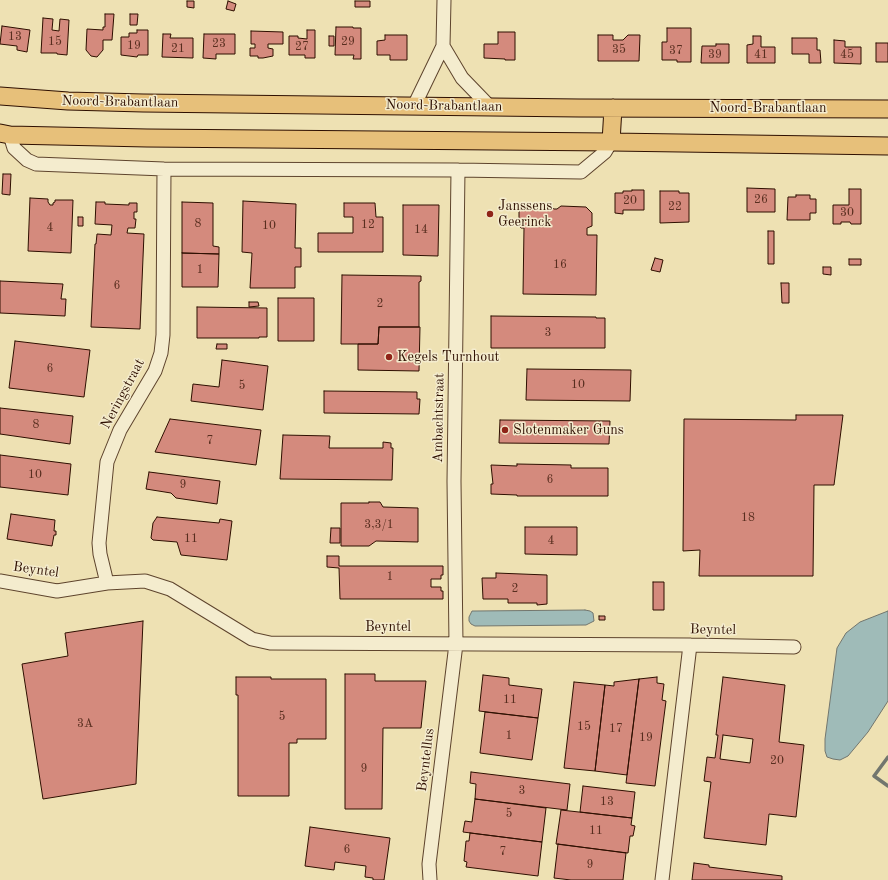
<!DOCTYPE html>
<html>
<head>
<meta charset="utf-8">
<style>
  body { margin:0 }
  canvas { display:block; background:#eee1b3 }
</style>
</head>
<body>
<canvas width="888" height="880"></canvas>
<script>
const context = document.querySelector('canvas').getContext('2d');
context.lineJoin = 'round';
function fill(path, color) { context.fillStyle = color; context.fill(path, 'evenodd'); }
const toPath = rows => new Path2D(rows.map(r => 'M' + r).join(''));
function trace(path, color, width, dash) { context.strokeStyle = color; context.lineWidth = width; context.lineCap = dash ? 'butt' : 'round'; context.setLineDash(dash || []); context.stroke(path); }
function write(font, color, halo, rows, align = 'center') {
  context.font = font + ' "Old Standard TT",serif'; context.lineWidth = 3; context.setLineDash([]); context.textBaseline = 'middle'; context.strokeStyle = halo; context.fillStyle = color; for (const [text, x, y, turn = 0] of rows) {
    context.save(); context.translate(x, y); context.rotate((+turn || 0) * Math.PI / 180); context.textAlign = isNaN(turn) ? turn : align; if (halo) context.strokeText(text, 0, 0); context.fillText(text, 0, 0); context.restore();
  }
}
const water = toPath([
  [585,610,590,611,593,613,594,621,586,625,475,626,471,624,469,621,469,617,472,611,475,611,585,610],
  [888,611,888,701,868,732,848,756,840,760,833,759,827,757,825,751,825,739,837,648,846,633,860,622,888,611]
]);
fill(water, '#9fbbb8');
trace(water, '#72766e', 1);
trace(toPath([
  [888,757,874,776,888,786]
]), '#72766e', 3.5);
const building = toPath([
  [187,1,194,1,194,8,187,7,187,1],
  [228,1,236,4,234,11,226,9,228,1],
  [355,1,370,1,370,7,355,7,355,1],
  [105,14,114,14,112,40,103,40,103,50,97,57,91,56,86,50,87,29,103,30,103,27,105,27,105,14],
  [130,14,138,14,137,25,130,25,130,14],
  [43,18,53,19,52,30,59,31,60,19,69,20,67,55,57,54,57,53,41,53,43,18],
  [2,26,30,30,27,52,17,50,17,46,0,44,2,26],
  [336,27,353,27,353,28,361,28,361,59,353,59,354,55,335,55,336,27],
  [667,28,691,28,691,62,677,62,677,60,662,60,662,42,667,42,667,28],
  [137,30,148,30,148,55,138,55,137,57,121,55,121,37,129,37,129,33,137,33,137,30],
  [307,30,315,30,315,58,305,58,305,55,289,55,289,36,298,36,298,38,307,39,307,30],
  [251,31,283,32,283,44,268,44,268,48,273,49,273,56,263,58,258,58,258,56,250,56,250,48,255,48,255,44,251,44,251,31],
  [498,32,515,32,515,60,505,60,505,59,484,58,484,44,498,44,498,32],
  [163,34,171,34,170,38,193,38,193,58,162,57,163,34],
  [204,34,235,34,235,54,216,54,216,59,203,58,204,34],
  [385,35,407,35,407,60,390,60,390,55,377,55,377,41,385,40,385,35],
  [598,35,613,35,613,40,623,40,628,35,640,35,639,61,598,61,598,35],
  [329,36,334,36,334,46,329,46,329,36],
  [753,36,761,36,761,47,775,47,775,63,747,63,747,45,753,44,753,36],
  [792,38,817,38,817,50,820,50,821,63,809,63,809,54,792,54,792,38],
  [834,40,845,41,845,47,861,47,861,64,834,63,834,40],
  [876,43,888,43,888,62,876,62,876,43],
  [716,44,729,44,729,63,701,63,702,46,716,46,716,44],
  [3,174,11,174,10,195,2,194,3,174],
  [747,188,775,189,775,212,747,212,747,188],
  [849,189,861,189,861,224,851,224,850,222,841,222,841,224,833,224,833,205,849,205,849,189],
  [632,190,644,190,644,210,623,210,623,214,615,213,615,193,623,193,623,191,632,191,632,190],
  [660,191,679,191,679,193,689,193,689,222,660,223,660,191],
  [796,195,810,195,810,199,816,199,816,213,810,213,810,220,787,220,788,197,796,197,796,195],
  [30,198,48,199,48,202,50,205,53,205,53,203,55,202,55,200,73,200,71,253,28,251,30,198],
  [243,201,296,204,295,248,301,248,301,267,295,267,295,288,250,288,252,253,242,252,243,201],
  [96,202,105,202,105,204,129,205,129,203,137,203,137,212,134,212,134,219,136,219,135,228,128,228,127,233,144,234,140,329,91,327,95,244,96,244,97,234,111,235,112,225,95,224,96,202],
  [182,202,213,203,213,246,219,247,219,254,182,253,182,202],
  [344,203,375,203,376,217,383,217,383,252,318,252,318,233,353,233,353,217,344,217,344,203],
  [403,205,439,205,438,256,403,255,403,205],
  [550,206,554,209,557,209,561,206,586,207,592,213,592,226,587,228,587,235,597,235,596,295,523,294,524,228,521,228,519,226,519,212,524,207,550,206],
  [78,217,83,217,83,226,78,226,78,217],
  [768,231,774,231,774,264,768,264,768,231],
  [182,253,219,254,218,287,182,287,182,253],
  [655,258,663,260,660,272,651,270,655,258],
  [849,259,861,259,861,265,849,265,849,259],
  [823,267,831,267,831,275,823,274,823,267],
  [342,275,421,276,421,281,419,282,419,327,379,327,378,344,341,344,342,275],
  [0,281,63,284,61,299,66,299,65,316,0,313,0,281],
  [781,283,789,283,789,303,782,303,781,283],
  [278,298,314,298,314,341,278,341,278,298],
  [249,302,258,302,259,306,249,307,249,302],
  [197,307,267,308,267,337,259,337,259,338,197,338,197,307],
  [491,316,596,317,596,318,605,318,605,348,491,348,491,316],
  [379,327,420,327,419,371,358,370,358,344,378,344,379,327],
  [15,341,90,350,84,397,9,388,15,341],
  [217,344,227,344,227,349,216,349,217,344],
  [222,360,268,366,263,410,191,401,193,384,219,387,222,360],
  [527,369,631,370,630,401,526,400,527,369],
  [324,391,417,392,417,399,420,399,419,414,324,413,324,391],
  [0,408,73,416,70,444,0,434,0,408],
  [796,415,843,415,834,485,814,485,813,576,699,576,700,550,683,551,684,419,796,420,796,415],
  [170,419,261,430,256,465,155,452,170,419],
  [500,420,610,421,609,444,499,443,500,420],
  [283,435,330,436,329,448,383,448,383,442,391,443,391,448,393,448,392,480,280,479,283,435],
  [0,455,71,464,68,495,0,487,0,455],
  [517,464,571,465,571,468,608,468,608,496,517,496,517,495,491,494,491,484,493,484,491,465,517,466,517,464],
  [149,472,220,481,217,504,176,498,171,493,146,489,149,472],
  [369,502,380,502,383,507,418,508,418,542,376,541,369,546,341,546,341,503,369,503,369,502],
  [11,514,55,520,54,531,56,531,56,535,54,535,52,546,7,539,11,514],
  [157,517,219,523,220,519,232,521,227,560,181,555,177,542,153,540,151,538,153,523,157,517],
  [525,527,577,527,577,555,525,554,525,527],
  [331,528,340,528,340,543,330,543,331,528],
  [327,556,339,556,339,566,443,566,443,575,441,575,441,579,431,579,431,587,441,587,441,591,443,591,443,599,340,599,339,568,327,567,327,556],
  [496,573,547,575,547,604,537,605,537,603,508,603,508,599,483,599,482,578,496,578,496,573],
  [653,582,664,582,664,610,653,610,653,582],
  [599,616,605,616,605,620,599,620,599,616],
  [143,621,136,784,43,799,22,664,68,656,65,633,143,621],
  [345,674,375,674,375,681,426,681,421,728,383,728,382,809,345,809,345,674],
  [483,675,509,678,509,685,542,689,538,718,479,711,483,675],
  [236,677,271,677,271,679,326,679,326,739,297,739,297,743,289,743,289,796,238,796,238,695,236,695,236,677],
  [657,677,657,683,664,684,662,700,666,701,655,786,626,783,639,679,657,677],
  [723,677,785,685,779,742,804,745,796,817,769,814,766,845,704,838,711,782,704,781,707,757,715,758,718,735,716,735,723,677],
  [723,735,753,739,750,763,720,759,723,735],
  [639,679,627,775,595,771,605,685,614,686,614,682,639,679],
  [574,682,605,685,595,771,564,768,574,682],
  [485,712,538,718,532,760,480,753,485,712],
  [471,772,570,784,567,810,475,799,476,784,470,783,471,772],
  [583,786,635,792,632,818,580,812,583,786],
  [475,799,546,808,542,842,463,832,465,821,472,822,475,799],
  [561,810,632,818,631,825,635,826,633,836,630,836,628,853,556,844,561,810],
  [310,827,390,838,384,880,373,880,373,878,365,877,366,866,335,862,334,870,305,866,310,827],
  [470,833,542,842,538,876,466,867,467,862,464,861,466,841,469,841,470,833],
  [558,844,626,853,623,880,571,880,554,878,558,844],
  [694,863,709,865,709,867,782,876,782,880,692,880,694,863]
]);
fill(building, '#d48a7d');
trace(building, '#2e0f00', 1);
const minor = toPath([
  [443,46,462,78,490,107],
  [414,106,443,46,444,0],
  [10,135,14,148,27,160,36,164,164,169,458,170,581,172,605,152,611,142],
  [0,581,57,591,107,583,145,581,170,589,252,639,270,643,690,645,794,647],
  [107,583,100,554,99,543,107,462,120,430,155,371,161,353,163,335,164,169],
  [430,880,429,864,456,644,454,481,458,170],
  [662,880,690,645]
]);
const major = toPath([
  [0,96,68,101,143,103,579,108,888,109],
  [0,133,10,135,147,138,611,142,888,146],
  [611,142,613,108]
]);
trace(minor, '#5e442d', 15);
trace(major, '#2e0f00', 19);
trace(minor, '#f4ecce', 13);
trace(major, '#e7c07a', 17);
for (const [x, y, r, color] of [
  [490,214,4,"#8f2418"],
  [389,357,4,"#8f2418"],
  [505,430,4,"#8f2418"]
]) { const dot = new Path2D(); dot.arc(x, y, r, 0, 2 * Math.PI); context.fillStyle = color; context.fill(dot); trace(dot, '#f4ecce', 1.5); }
write('12px', '#582e1f', null, [
  ["13",15,37],
  ["15",55,42],
  ["29",348,42],
  ["23",219,44],
  ["19",134,46],
  ["27",302,47],
  ["21",178,49],
  ["35",619,50],
  ["37",676,51],
  ["39",715,55],
  ["41",761,55],
  ["45",847,55],
  ["26",761,200],
  ["20",630,201],
  ["22",675,207],
  ["30",847,213],
  ["8",198,224],
  ["12",368,225],
  ["10",269,226],
  ["4",50,228],
  ["14",421,230],
  ["16",560,265],
  ["1",200,270],
  ["6",117,286],
  ["2",380,304],
  ["3",548,333],
  ["6",50,369],
  ["10",578,385],
  ["5",242,386],
  ["8",36,425],
  ["7",210,441],
  ["10",35,475],
  ["6",550,480],
  ["9",183,485],
  ["18",748,518],
  ["3,3/1",379,525],
  ["11",191,539],
  ["4",551,541],
  ["1",390,577],
  ["2",515,589],
  ["11",510,700],
  ["5",282,717],
  ["3A",85,724],
  ["15",584,727],
  ["17",616,729],
  ["1",509,736],
  ["19",646,738],
  ["20",777,761],
  ["9",364,769],
  ["3",522,791],
  ["13",607,802],
  ["5",509,814],
  ["11",596,831],
  ["6",347,850],
  ["7",503,852],
  ["9",590,865]
]);
write('14px', '#2e0f00', '#f4ecce', [
  ["Noord-Brabantlaan",120,102,1],
  ["Noord-Brabantlaan",444,106,1],
  ["Noord-Brabantlaan",768,108],
  ["Neringstraat",123,394,-62],
  ["Ambachtstraat",439,418,-89],
  ["Beyntel",36,570,8],
  ["Beyntel",388,627],
  ["Beyntel",713,630,1],
  ["Beyntellus",426,760,-83]
]);
write('14px', '#2e0f00', '#f4ecce', [
  ["Janssens",498,206],
  ["Geerinck",498,222],
  ["Kegels Turnhout",397,357],
  ["Slotenmaker Guns",513,430]
], 'left');
</script>
</body>
</html>
